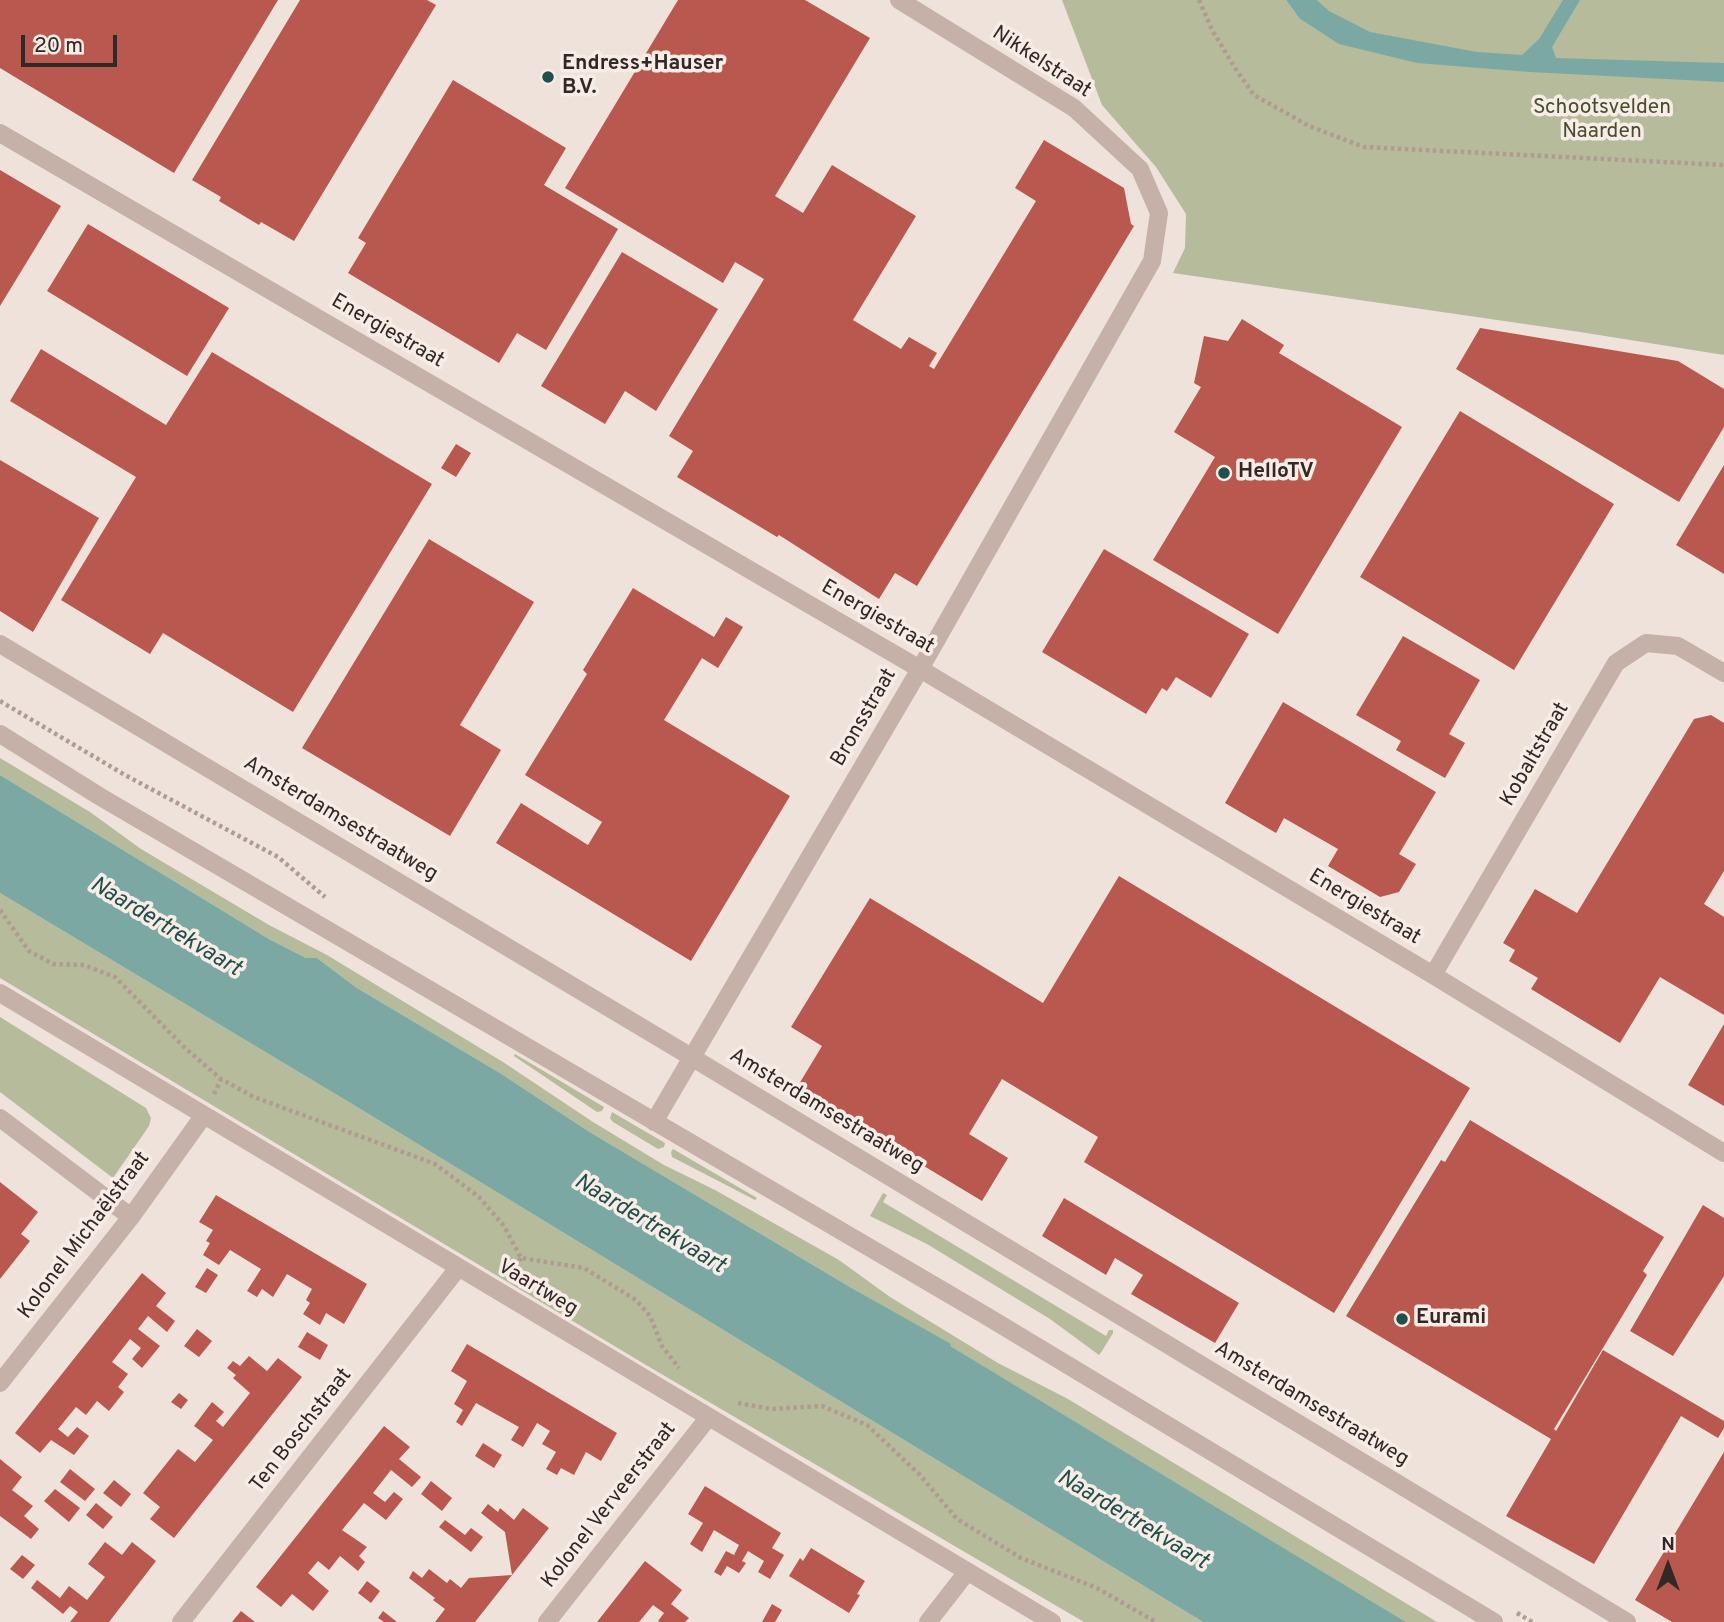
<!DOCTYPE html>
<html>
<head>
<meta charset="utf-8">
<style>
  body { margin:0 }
  #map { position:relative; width:1724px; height:1622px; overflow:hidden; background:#eee2da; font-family:Overpass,sans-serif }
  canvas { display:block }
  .north { position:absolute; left:1633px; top:1531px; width:70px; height:70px; -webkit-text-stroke:5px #f7ece6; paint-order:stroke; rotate:0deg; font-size:19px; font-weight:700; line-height:28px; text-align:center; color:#322927 }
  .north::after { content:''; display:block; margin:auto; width:24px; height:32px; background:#322927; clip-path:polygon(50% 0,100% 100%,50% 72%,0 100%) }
  .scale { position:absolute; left:21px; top:35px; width:96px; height:32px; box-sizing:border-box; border:4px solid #322927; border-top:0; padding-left:9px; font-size:21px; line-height:24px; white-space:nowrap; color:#322927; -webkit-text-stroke:5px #f7ece6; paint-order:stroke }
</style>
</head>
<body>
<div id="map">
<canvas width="1724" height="1622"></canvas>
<div class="north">N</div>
<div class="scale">20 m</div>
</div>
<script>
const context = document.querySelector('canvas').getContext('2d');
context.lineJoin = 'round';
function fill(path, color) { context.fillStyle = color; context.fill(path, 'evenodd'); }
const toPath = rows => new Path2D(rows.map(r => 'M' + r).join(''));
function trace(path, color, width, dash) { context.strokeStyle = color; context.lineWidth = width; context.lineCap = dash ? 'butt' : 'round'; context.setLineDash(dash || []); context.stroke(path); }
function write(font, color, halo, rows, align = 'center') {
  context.font = font + ' Overpass,sans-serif'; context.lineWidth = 7; context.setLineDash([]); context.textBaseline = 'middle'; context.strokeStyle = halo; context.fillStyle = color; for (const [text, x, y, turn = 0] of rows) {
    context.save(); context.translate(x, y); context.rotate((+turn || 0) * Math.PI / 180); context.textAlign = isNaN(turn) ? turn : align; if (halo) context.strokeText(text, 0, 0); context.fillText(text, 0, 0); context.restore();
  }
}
fill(toPath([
  [1062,0,1286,0,1299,18,1328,11,1317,0,1724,0,1724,355,1580,332,1173,273,1185,248,1186,214,1156,167,1102,105],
  [0,758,90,812,141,849,269,925,327,955,503,1062,593,1122,664,1165,715,1190,839,1260,890,1297,998,1363,1068,1399,1437,1622,1406,1622,949,1346,950,1344,850,1287,588,1131,500,1073,357,988,317,958,306,958,269,939,0,775],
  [0,893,357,1107,1203,1622,1084,1622,646,1365,0,978],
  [0,1017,146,1108,151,1118,149,1126,113,1178,0,1092],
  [515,1054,604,1107,602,1111,597,1112,514,1056],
  [612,1112,665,1143,664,1147,658,1149,613,1122,610,1118],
  [673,1149,757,1198,755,1200,672,1157,671,1152],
  [883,1193,887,1195,883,1202,1106,1336,1109,1330,1113,1330,1113,1333,1102,1351,1099,1355,1050,1319,927,1244,870,1216]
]), '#b6bb9c');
fill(toPath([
  [1286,0,1317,0,1329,11,1370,32,1477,52,1522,55,1539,39,1563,0,1580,0,1552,47,1556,58,1724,63,1724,82,1530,72,1417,63,1339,44,1299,18],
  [0,775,269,939,306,958,317,958,357,988,500,1073,588,1131,850,1287,951,1344,950,1346,1406,1622,1203,1622,357,1107,0,893]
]), '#7ca8a3');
fill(toPath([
  [0,0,278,0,174,173,0,68],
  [300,0,427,0,436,5,294,241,261,222,259,225,219,201,221,197,192,180],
  [678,0,805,0,870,38,775,196,803,213,832,165,916,216,853,320,901,349,909,337,937,353,929,366,934,369,1036,201,1015,188,1044,140,1124,188,1131,224,1134,226,917,586,895,573,879,599,779,535,777,537,677,477,693,451,669,436,764,279,735,262,723,283,565,188],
  [453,80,566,148,544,185,618,229,546,350,517,333,499,363,348,273,366,243,358,238],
  [0,170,61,206,0,306],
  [88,224,229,308,187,376,47,291],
  [622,252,718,309,656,411,625,391,605,424,541,386],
  [1242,319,1284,345,1279,353,1402,427,1278,634,1153,560,1215,457,1174,432,1201,387,1194,383,1204,336,1228,341],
  [1480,328,1678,361,1724,389,1724,427,1679,502,1456,369],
  [41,349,166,425,212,352,432,484,293,712,163,633,150,654,61,600,136,477,10,401],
  [1460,411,1614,504,1514,670,1360,577],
  [456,444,471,453,456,477,441,468],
  [0,460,99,518,33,632,0,611],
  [1724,465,1724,574,1676,545],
  [429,539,534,602,460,725,501,750,450,836,302,748],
  [1104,549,1249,634,1211,698,1176,677,1167,691,1162,688,1146,714,1042,652],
  [633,588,714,637,726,617,743,627,718,668,702,658,664,720,790,796,691,961,496,843,521,803,588,845,602,822,525,775,587,674,583,670],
  [1403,636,1480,680,1449,734,1465,743,1445,778,1396,750,1401,741,1356,715],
  [1283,702,1436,792,1399,854,1416,864,1399,892,1380,897,1328,866,1338,849,1284,818,1276,833,1225,803],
  [1711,715,1724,723,1724,871,1704,904,1724,917,1724,1015,1660,977,1620,1043,1531,989,1538,978,1509,961,1515,950,1503,943,1535,889,1577,913,1694,719],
  [1119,876,1470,1088,1334,1313,1084,1162,1098,1137,1002,1079,969,1134,1008,1158,982,1201,796,1089,822,1046,791,1027,870,898,1043,1003],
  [1724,1024,1724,1106,1688,1085],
  [1470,1120,1664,1237,1643,1271,1647,1275,1554,1429,1556,1431,1603,1350,1724,1421,1724,1428,1718,1438,1681,1416,1594,1564,1506,1516,1551,1439,1346,1316,1441,1160,1445,1162],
  [0,1182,38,1212,21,1234,30,1241,0,1279],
  [216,1195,367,1284,344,1324,326,1313,320,1325,303,1314,310,1303,306,1300,312,1289,287,1274,273,1297,262,1289,257,1297,247,1291,261,1269,230,1250,219,1265,203,1255,210,1243,206,1241,213,1230,199,1222],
  [1064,1198,1239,1303,1215,1343,1131,1294,1143,1275,1115,1258,1106,1275,1042,1236],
  [1703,1205,1724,1218,1724,1276,1673,1356,1630,1331],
  [207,1268,218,1275,206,1293,195,1287],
  [142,1273,166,1293,156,1306,175,1321,167,1332,148,1316,138,1329,160,1346,142,1368,132,1359,141,1348,130,1339,112,1362,128,1374,118,1387,124,1392,109,1411,97,1401,86,1415,76,1407,58,1429,68,1437,77,1427,89,1436,74,1455,51,1440,40,1453,15,1433],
  [197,1329,212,1341,199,1357,184,1346],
  [307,1332,328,1345,320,1360,298,1347],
  [467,1344,617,1433,601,1461,586,1452,574,1475,561,1468,557,1475,546,1469,556,1452,542,1444,550,1431,537,1423,523,1447,511,1440,519,1427,476,1403,462,1426,456,1422,463,1410,454,1404,467,1381,451,1371],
  [249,1356,267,1371,278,1358,302,1377,174,1538,150,1519,160,1507,143,1493,178,1449,195,1462,213,1440,194,1426,212,1402,224,1412,216,1421,223,1427,250,1393,233,1378,236,1375,227,1368,233,1361,240,1366],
  [179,1393,188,1400,181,1409,171,1402],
  [384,1426,410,1447,399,1459,421,1477,412,1487,391,1470,373,1493,385,1502,394,1492,403,1499,386,1520,364,1503,342,1530,367,1547,359,1556,365,1562,358,1571,340,1556,329,1570,318,1561,308,1573,329,1591,313,1611,292,1594,281,1607,256,1587],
  [483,1443,502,1455,494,1468,475,1456],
  [1724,1452,1724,1622,1672,1622,1635,1600],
  [0,1459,22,1477,12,1490,33,1506,24,1516,39,1529,31,1539,0,1516],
  [70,1469,95,1489,85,1501,60,1482],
  [114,1480,131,1494,121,1507,103,1493],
  [431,1481,452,1498,442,1511,421,1494],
  [705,1486,781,1533,772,1548,784,1555,770,1579,758,1572,764,1561,748,1551,742,1561,746,1563,739,1573,727,1566,721,1576,714,1572,726,1551,734,1555,739,1545,714,1530,702,1552,690,1544,703,1523,688,1514],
  [55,1489,80,1508,69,1522,44,1501],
  [96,1503,113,1517,103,1529,86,1515],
  [488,1504,498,1512,500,1508,514,1520,523,1508,549,1528,512,1575,505,1532,481,1513],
  [445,1520,465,1535,471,1528,483,1537,471,1552,439,1527],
  [105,1542,122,1555,132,1542,156,1561,109,1622,70,1622,78,1612,70,1606,63,1614,31,1588,37,1580,60,1598,69,1586,87,1600,105,1577,88,1564],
  [811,1548,865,1581,857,1594,860,1595,849,1613,789,1576,800,1558,803,1561],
  [22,1555,35,1565,23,1579,10,1569],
  [645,1561,682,1590,671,1604,689,1618,685,1622,660,1622,658,1621,664,1613,653,1605,639,1622,597,1622],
  [429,1569,447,1583,450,1579,461,1588,469,1578,512,1575,475,1622,435,1622,445,1609,433,1600,435,1598,409,1578,413,1571,422,1578],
  [367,1581,380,1591,371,1603,358,1593],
  [772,1604,782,1610,775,1622,762,1622],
  [241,1611,255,1622,232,1622],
  [383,1611,397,1622,384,1622,378,1618]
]), '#b9584e');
trace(toPath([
  [1199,0,1212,30,1235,68,1254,95,1309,126,1364,147,1724,165],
  [0,701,125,775,278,857,325,897],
  [0,910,29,951,53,964,84,965,115,977,186,1049,221,1079,254,1097,435,1164,479,1197,504,1226,521,1258,584,1268,636,1300,650,1316,662,1346,679,1368],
  [214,1094,221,1079],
  [511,1272,521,1258],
  [738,1403,771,1409,822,1406,867,1425,920,1475,957,1519,1021,1558,1097,1588,1156,1622],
  [1517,1613,1532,1622]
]), '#b09b92', 4.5, [3.5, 3.5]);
trace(toPath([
  [0,133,920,669,1433,975,1724,1153],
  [0,644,693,1058,1627,1622],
  [0,734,99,796,988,1317,1494,1622],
  [1433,975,1616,663,1646,643,1678,646,1724,673],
  [0,993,1052,1622],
  [0,1118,131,1217],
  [654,1122,920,669,1152,261,1159,213,1140,169,1074,108,899,0],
  [0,1383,131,1217,204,1115],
  [181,1622,458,1268],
  [547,1622,708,1418],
  [928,1622,967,1572]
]), '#c5b1a8', 18);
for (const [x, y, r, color] of [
  [548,77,7,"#214f4b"],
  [1224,473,7,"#214f4b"],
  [1402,1319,7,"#214f4b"]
]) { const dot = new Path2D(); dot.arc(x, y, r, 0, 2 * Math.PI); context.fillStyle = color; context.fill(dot); trace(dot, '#f7ece6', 2.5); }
write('21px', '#322927', '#f7ece6', [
  ["Nikkelstraat",1041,63,33],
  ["Energiestraat",387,332,30],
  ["Energiestraat",877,618,30],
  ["Bronsstraat",865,718,-60],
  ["Kobaltstraat",1536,755,-60],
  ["Amsterdamsestraatweg",340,820,31],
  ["Energiestraat",1364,908,31],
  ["Amsterdamsestraatweg",826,1112,31],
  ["Kolonel Michaëlstraat",85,1236,-53],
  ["Vaartweg",537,1289,31],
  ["Amsterdamsestraatweg",1311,1405,31],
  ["Ten Boschstraat",302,1431,-52],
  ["Kolonel Verveerstraat",610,1506,-52]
]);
write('bold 21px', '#322927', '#f7ece6', [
  ["Endress+Hauser",562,65],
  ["B.V.",562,89],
  ["HelloTV",1238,473],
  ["Eurami",1416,1319]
], 'left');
write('21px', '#474e2e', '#f7ece6', [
  ["Schootsvelden",1602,109],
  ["Naarden",1602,133]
]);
write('italic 23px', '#214f4b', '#f7ece6', [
  ["Naardertrekvaart",165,928,31],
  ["Naardertrekvaart",649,1225,31],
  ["Naardertrekvaart",1132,1521,31]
]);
</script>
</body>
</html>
